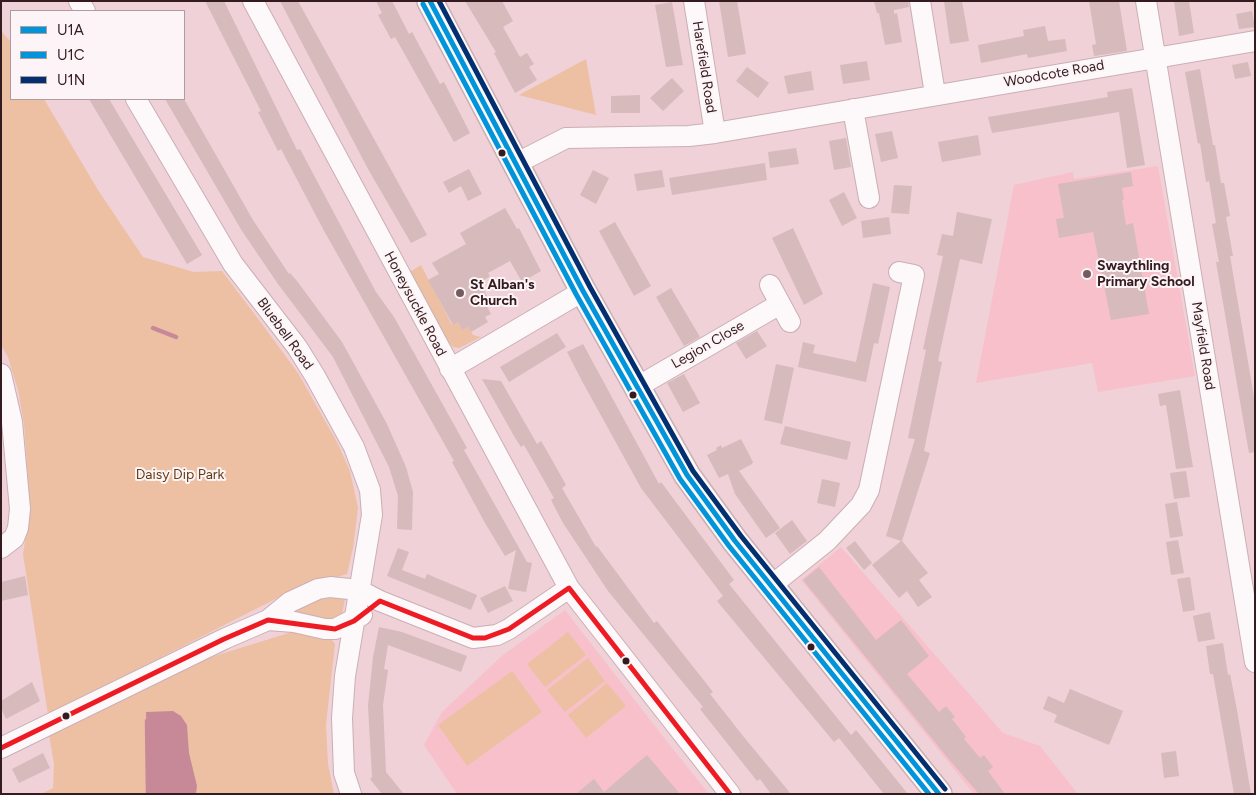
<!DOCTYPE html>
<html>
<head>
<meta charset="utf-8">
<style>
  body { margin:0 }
  #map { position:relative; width:1256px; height:795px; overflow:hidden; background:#efd1d7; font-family:Figtree,sans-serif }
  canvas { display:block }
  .frame { position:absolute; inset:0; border:2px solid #341b20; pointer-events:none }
  .legend { position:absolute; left:10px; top:10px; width:175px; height:90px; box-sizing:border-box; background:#fcf4f6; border:1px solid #ac9da0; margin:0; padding:6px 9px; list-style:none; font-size:15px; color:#341b20 }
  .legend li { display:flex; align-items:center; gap:10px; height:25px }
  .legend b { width:25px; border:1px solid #ac9da0 }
</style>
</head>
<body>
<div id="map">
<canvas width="1256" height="795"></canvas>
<div class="frame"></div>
<ul class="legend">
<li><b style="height:6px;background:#0095da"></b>U1A</li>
<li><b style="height:6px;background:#0095da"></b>U1C</li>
<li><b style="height:6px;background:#012f70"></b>U1N</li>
</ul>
</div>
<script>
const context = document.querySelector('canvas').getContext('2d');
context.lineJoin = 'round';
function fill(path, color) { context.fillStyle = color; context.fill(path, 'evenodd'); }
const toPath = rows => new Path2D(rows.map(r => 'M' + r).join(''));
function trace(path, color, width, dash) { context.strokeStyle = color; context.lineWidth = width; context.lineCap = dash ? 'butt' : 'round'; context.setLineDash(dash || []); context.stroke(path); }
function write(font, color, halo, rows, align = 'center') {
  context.font = font + ' Figtree,sans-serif'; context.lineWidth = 4; context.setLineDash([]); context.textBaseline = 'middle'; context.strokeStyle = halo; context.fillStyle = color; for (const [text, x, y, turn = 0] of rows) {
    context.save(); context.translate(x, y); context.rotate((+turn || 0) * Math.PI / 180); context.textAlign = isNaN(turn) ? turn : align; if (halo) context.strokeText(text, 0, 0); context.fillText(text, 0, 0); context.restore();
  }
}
fill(toPath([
  [1158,166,1195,376,1098,392,1092,363,976,383,1014,185,1073,172,1074,179],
  [841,547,1003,733,1040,746,1078,794,974,794,801,580],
  [565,610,668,743,709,794,457,794,424,745,442,712,503,655]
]), '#f8c0cb');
fill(toPath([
  [1,31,11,42,11,99,44,99,98,190,143,257,194,272,222,271,262,324,298,373,337,442,350,471,358,508,353,548,347,574,291,591,48,715,23,554,30,508,24,424,18,390,8,357,1,345],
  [586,59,596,115,519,95],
  [421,265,452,325,458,322,462,329,468,327,473,335,481,337,459,348,453,347,447,340,410,272],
  [338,594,345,599,341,620,328,623,299,614,297,610,299,604],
  [292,632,308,632,332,640,335,644,326,725,328,764,334,794,41,794,53,788,54,764,49,735,208,658],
  [568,632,586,655,545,687,527,664],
  [588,658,605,681,565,712,547,690],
  [512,671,542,712,467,766,438,725],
  [607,683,626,706,586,738,568,715]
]), '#edc0a4');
fill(toPath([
  [173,711,181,716,187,725,189,753,197,786,196,794,148,794,146,712]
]), '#c78997');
trace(toPath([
  [153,328,176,337],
  [147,721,148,794]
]), '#c78997', 4.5);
fill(toPath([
  [205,1,224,1,297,150,300,149,376,292,394,317,467,448,464,450,527,562,532,563,526,592,508,589,516,550,505,556,485,523,452,462,454,461,323,229,281,149,278,151,258,112,261,111],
  [280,1,298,1,427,235,411,243,368,169],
  [376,1,392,1,409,34,412,32,440,84,444,82,470,133,454,142,395,37,391,39,378,15,382,13],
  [465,1,502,1,513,21,503,27,520,57,527,53,534,64,529,67,537,80,515,93,494,53,496,52],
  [719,1,737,1,746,54,728,57],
  [874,1,908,1,909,7,894,10,894,14,897,13,902,42,885,45,879,13,877,13],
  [944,1,962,1,969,41,950,44],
  [1089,1,1119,1,1127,51,1094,56,1092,45,1096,44],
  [1174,1,1189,1,1194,33,1179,36],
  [672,2,683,65,666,67,655,5],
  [1252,11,1255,27,1239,29,1236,14],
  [1045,26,1048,41,1065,39,1067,51,1028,58,1027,54,981,63,978,45,1024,36,1023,30],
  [867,61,870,80,843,84,840,65],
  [1248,62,1251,76,1235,79,1232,65],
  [747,67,769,83,758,98,736,81],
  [1200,69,1213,145,1215,145,1221,183,1224,183,1230,216,1226,217,1233,256,1230,256,1255,403,1255,452,1249,453,1242,413,1216,262,1219,262,1212,224,1216,223,1209,181,1206,182,1200,143,1198,144,1185,72],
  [811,71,814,90,788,94,784,76],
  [672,78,684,91,663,111,650,98],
  [1132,88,1145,165,1127,168,1119,112,992,133,988,117,1108,97,1107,92],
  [640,95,640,113,611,113,611,96],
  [89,99,109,99,202,255,187,264],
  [165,99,184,99,253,220,289,274,290,273,297,281,342,342,387,424,406,467,413,492,412,530,397,529,398,496,389,467,333,357,278,284,242,231],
  [892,131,898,158,881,162,875,134],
  [978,135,981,155,942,162,938,142],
  [846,138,851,167,834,170,829,141],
  [796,148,799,164,770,168,768,152],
  [765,163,767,180,672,195,669,178],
  [469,169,482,194,468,201,461,186,449,193,443,182],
  [593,170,609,178,596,204,580,195],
  [662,170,665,187,637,191,634,174],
  [1131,172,1133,186,1122,188,1124,200,1122,200,1126,225,1133,223,1149,314,1111,320,1093,232,1059,238,1056,219,1064,218,1058,184],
  [894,185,912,186,909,214,891,213],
  [844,192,857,218,842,226,829,200],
  [505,208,517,229,519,228,541,271,522,282,510,261,488,273,490,276,480,283,491,304,487,306,491,314,485,317,488,322,471,332,468,327,462,330,458,322,453,325,428,280,439,274,432,263,466,244,460,233],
  [957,212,992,219,982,264,960,259,938,361,942,362,924,451,930,453,902,541,928,573,919,580,932,597,918,607,907,591,899,598,872,565,901,541,886,536,915,439,908,438,926,350,923,349,943,256,937,255,942,234,953,236],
  [889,217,891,234,863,238,861,221],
  [615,222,651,286,634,296,599,231],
  [793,228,823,294,804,305,772,238],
  [873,283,890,287,878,344,874,343,866,382,798,367,803,342,815,345,813,353,856,362],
  [671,288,700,337,684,346,656,297],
  [757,331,767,346,746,359,736,343],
  [557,333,566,347,509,382,500,367],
  [583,344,659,484,661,482,734,580,729,584,851,735,856,730,908,794,884,794,839,738,834,742,717,601,723,596,641,488,582,381,567,352],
  [776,364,794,368,782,424,764,420],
  [684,374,700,403,683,412,667,383],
  [482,379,501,381,537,444,541,441,547,451,566,485,562,488,596,547,597,546,654,623,657,621,713,692,710,694,743,736,791,794,771,794,760,779,757,781,700,709,703,707,608,591,563,523,551,500,554,498,524,445,521,447,514,436],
  [1180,390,1193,467,1176,469,1166,405,1160,406,1158,394],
  [785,426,851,442,847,460,780,444],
  [741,439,753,462,752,464,739,471,780,528,766,538,735,494,728,474,719,478,707,455,717,450,716,448,721,445,722,448],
  [1186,471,1190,497,1174,499,1170,473],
  [822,479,840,483,835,507,817,503],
  [1177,502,1183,536,1170,538,1165,504],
  [792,520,807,541,790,554,775,533],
  [1178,540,1184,573,1171,575,1166,542],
  [855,541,872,563,864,570,846,548],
  [398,548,409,552,402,570,425,579,427,574,477,595,471,610,387,576],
  [819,567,876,640,901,620,929,656,907,674,939,712,946,706,955,717,952,719,966,737,964,739,980,758,984,755,993,767,988,771,1005,794,979,794,947,757,803,580],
  [25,576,28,595,1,601,1,582],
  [1190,577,1195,610,1183,612,1177,579],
  [505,586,513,601,488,613,480,598],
  [1210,612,1215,639,1198,642,1193,616],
  [379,627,402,632,467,656,461,672,388,645,384,669,388,670,383,705,386,772,404,794,382,794,370,779,372,777,368,706,373,657],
  [1223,643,1228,675,1230,674,1237,710,1251,794,1234,794,1213,674,1210,674,1206,646],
  [32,682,40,701,6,719,1,708,1,701],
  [1070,689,1123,711,1109,745,1054,722,1057,715,1043,709,1048,696,1064,703],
  [1176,751,1179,776,1164,778,1161,753],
  [43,753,50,768,19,783,12,769],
  [647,755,680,794,576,794,594,779,604,792]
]), '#d7babb');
const minor = toPath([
  [79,1,85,11],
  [253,1,569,588,730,794],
  [694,1,715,133],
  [920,1,935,94],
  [1146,1,1255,662],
  [136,99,233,264,297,347,315,376,354,447,370,490,372,515,345,676,342,718,344,773,351,794],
  [853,109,869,198],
  [517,163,566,138,689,136,715,133,1255,41],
  [770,285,790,322],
  [450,369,583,291],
  [1,374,12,422,20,509,18,528,14,538,1,548],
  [637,387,780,304],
  [772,585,827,541,861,505,869,490,914,275,899,272],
  [268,620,294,622,325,629,335,629,362,615],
  [1,748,224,639,268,620,290,602,318,589,330,587,359,590,380,601,473,638,497,635,509,629,569,588]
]);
const major = toPath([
  [430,1,583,291,687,475,735,541,939,794]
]);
trace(minor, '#caafb5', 22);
trace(major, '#caafb5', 28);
trace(minor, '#fdf8f9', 20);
trace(major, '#fdf8f9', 25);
trace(toPath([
  [430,1,583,291,687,475,735,541,939,794]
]), '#0095da', 5);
trace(toPath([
  [423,4,576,294,680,479,729,546,929,794]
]), '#0095da', 5);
trace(toPath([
  [439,1,590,287,693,471,741,536,945,789]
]), '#012f70', 5);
trace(toPath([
  [1,748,224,639,268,620,335,629,354,621,380,601,473,638,485,638,509,629,569,588,730,794]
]), '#ed1c24', 5);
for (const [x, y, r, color] of [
  [502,153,4.5,"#341b20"],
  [1087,274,5,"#755b60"],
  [460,293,5,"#755b60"],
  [633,395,4.5,"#341b20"],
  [811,647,4.5,"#341b20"],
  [626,661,4.5,"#341b20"],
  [66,716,4.5,"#341b20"]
]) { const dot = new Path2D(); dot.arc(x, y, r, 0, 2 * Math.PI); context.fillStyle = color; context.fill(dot); trace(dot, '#fcf4f6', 2); }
write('14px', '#341b20', '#fcf4f6', [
  ["Harefield Road",704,67,81],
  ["Woodcote Road",1054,74,-10],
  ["Honeysuckle Road",415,304,62],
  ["Bluebell Road",285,334,54],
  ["Legion Close",708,345,-30],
  ["Mayfield Road",1203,346,81]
]);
write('bold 14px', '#341b20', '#fcf4f6', [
  ["Swaythling",1097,266],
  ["Primary School",1097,282],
  ["St Alban's",470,285],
  ["Church",470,301]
], 'left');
write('14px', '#623d11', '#fcf4f6', [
  ["Daisy Dip Park",180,475]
]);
</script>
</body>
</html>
